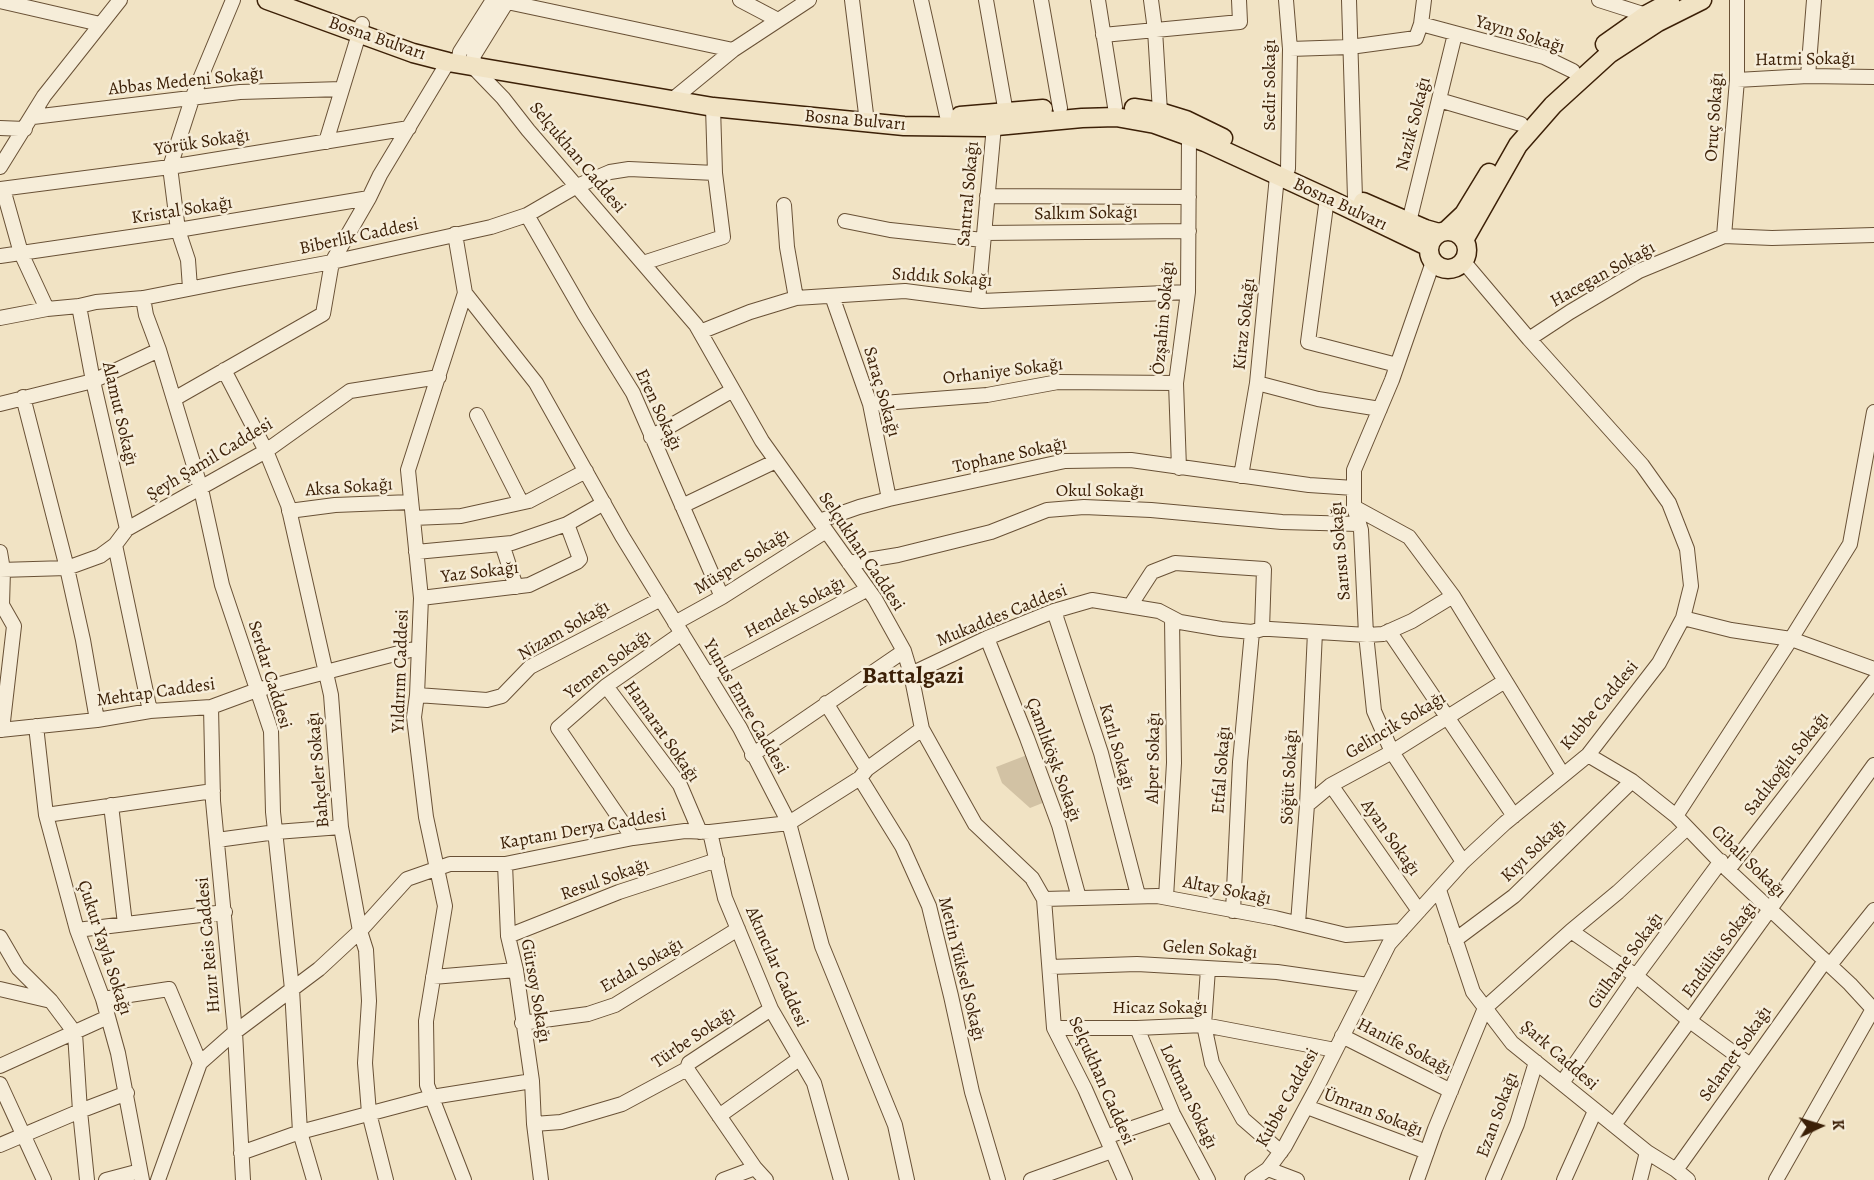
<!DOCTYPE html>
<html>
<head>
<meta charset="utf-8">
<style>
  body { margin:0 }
  #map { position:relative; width:1874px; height:1180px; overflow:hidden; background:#f1e3c4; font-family:Alegreya,serif }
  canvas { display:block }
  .north { position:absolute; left:1790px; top:1096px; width:60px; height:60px; -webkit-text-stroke:4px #f6edd9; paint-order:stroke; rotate:86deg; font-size:16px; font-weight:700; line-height:24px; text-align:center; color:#3c2007 }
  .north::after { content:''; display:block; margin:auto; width:21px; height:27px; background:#3c2007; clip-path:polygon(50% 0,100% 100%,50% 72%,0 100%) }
</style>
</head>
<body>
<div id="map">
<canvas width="1874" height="1180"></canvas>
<div class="north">K</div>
</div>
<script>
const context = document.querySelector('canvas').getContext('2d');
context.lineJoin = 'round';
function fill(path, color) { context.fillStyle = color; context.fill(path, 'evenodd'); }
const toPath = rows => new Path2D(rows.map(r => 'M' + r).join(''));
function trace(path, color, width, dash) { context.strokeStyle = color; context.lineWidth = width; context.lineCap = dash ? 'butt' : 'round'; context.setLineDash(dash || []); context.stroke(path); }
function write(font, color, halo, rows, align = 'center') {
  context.font = font + ' Alegreya,serif'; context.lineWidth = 5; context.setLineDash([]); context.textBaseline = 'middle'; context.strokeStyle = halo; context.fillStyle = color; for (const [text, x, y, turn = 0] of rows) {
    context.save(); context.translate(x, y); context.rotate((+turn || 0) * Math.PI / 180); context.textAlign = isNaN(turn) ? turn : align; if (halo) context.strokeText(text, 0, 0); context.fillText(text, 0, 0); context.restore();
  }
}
fill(toPath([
  [1027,755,1045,802,1030,808,1002,783,996,767]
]), '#d2c2a4');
const minor = toPath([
  [508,0,474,55,473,67,503,98,528,130,696,325,762,441,875,599,904,651,911,674,922,729,975,824,1032,878,1044,899,1054,1028,1085,1089,1125,1180],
  [740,0,778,20],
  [852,0,866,114],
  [921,0,947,116],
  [986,0,1006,113],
  [1041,0,1060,108],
  [1098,0,1115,107],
  [1151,0,1155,30,1160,112],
  [1286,0,1290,49,1288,169],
  [1349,0,1355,198],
  [1599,0,1646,15],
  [0,1,100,24],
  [507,2,733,50],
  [1421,24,1544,57,1573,71],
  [1103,35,1240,22,1239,0],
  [1290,49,1350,47,1416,38,1421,24,1424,0],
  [458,64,460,52,493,0],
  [1808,76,1814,0],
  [1737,80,1808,76,1874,77],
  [672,100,733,50,809,0],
  [1439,100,1521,124],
  [33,117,240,92,342,89],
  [0,128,25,129],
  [326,142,362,24],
  [0,167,44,96,120,0],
  [0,189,170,167,409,128],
  [3,189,21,253,47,309],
  [987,196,1189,197],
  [1327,198,1308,342,1397,365],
  [784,205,787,247,796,298],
  [527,215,584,314,633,393,722,597],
  [845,221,890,230,983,240],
  [1409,222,1455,34],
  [984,233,1189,231],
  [455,234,465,293,408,470,421,598,417,695,414,717,426,817,445,906,426,1021,427,1085,464,1180],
  [1724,236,1737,80,1737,0],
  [0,256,178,230,369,198],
  [1433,262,1392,380,1354,470,1354,507,1361,530,1366,634,1374,711,1392,752,1463,862],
  [643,263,723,237,715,173,713,107],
  [190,288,188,260,178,230,170,167,193,96,233,0],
  [465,293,536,383,622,536,740,728,789,823,822,946,895,1125,907,1180],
  [832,296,870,404,889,499],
  [143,298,146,315,159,350,201,489,222,585,271,731,273,812,292,989,300,1132,314,1180],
  [978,300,994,126],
  [79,306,93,381,127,529],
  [0,318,47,309,79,306,96,302,143,298,239,279,332,262,491,227,527,215,577,186,610,172,629,169,715,173],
  [700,332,750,312,796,298,905,291,982,301,1188,292],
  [1529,339,1570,312,1639,271,1724,236,1772,238,1874,235],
  [224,370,266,451,288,505,331,695,341,827,360,931,366,950,369,1001,365,1063,369,1113,386,1180],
  [1257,383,1318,399,1380,409],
  [23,397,67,568,83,640,97,720],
  [174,399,323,314,332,262,369,198,380,175,448,62],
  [0,404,93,381,159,350],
  [870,404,987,395,1058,382,1176,383],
  [477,415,521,502],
  [651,437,733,390],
  [1179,468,1176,383,1188,292,1189,137],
  [1241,476,1257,383,1277,176],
  [682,506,776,461],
  [1354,507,1409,537,1453,596,1563,775],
  [289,511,335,505,411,502],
  [413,518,461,516,529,501,586,471],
  [819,521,859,507,889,499,1065,461,1131,460,1309,485,1354,488],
  [502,544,516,587],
  [115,545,150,711],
  [0,552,3,570,2,605,14,626,2,730],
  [416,552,512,543,567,524,604,503],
  [849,563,898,555,991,532,1047,510,1084,507,1151,510,1282,522,1358,524],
  [0,570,67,568,100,556,115,545,127,529,266,451,350,391,439,377],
  [421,598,529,585,577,562,580,559,567,524],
  [1130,606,1152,572,1175,563,1264,569,1262,629],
  [1054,611,1101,753,1138,895],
  [1683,618,1731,630,1791,639,1874,669],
  [675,623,722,597,826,531],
  [1389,631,1514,816],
  [987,638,1027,738,1059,825,1079,898],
  [911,674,987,638,1054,611,1092,600,1159,611,1180,622,1221,629,1252,632,1262,629,1270,629,1367,635,1383,634,1412,621,1453,596],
  [707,675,868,589],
  [606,686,680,785,700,832],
  [417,695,487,700,502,696,530,667,661,599],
  [826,703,867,769],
  [211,707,213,801,235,1032,243,1180],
  [36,726,46,815,77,930,103,999,118,1053,142,1180],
  [0,730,97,720,150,711,211,707,257,690,418,648],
  [752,755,904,651],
  [1588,755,1632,781,1676,816,1728,870,1850,984,1873,1009,1776,1180],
  [860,778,902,846,929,906,951,996,972,1092,998,1180],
  [1331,785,1419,911],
  [111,805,125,924],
  [1307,805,1331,785,1392,752,1505,681],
  [46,815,213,791],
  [1676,816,1791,639,1850,544,1874,412],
  [710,832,725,898,771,1009,814,1083,841,1180],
  [633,838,558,728,606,686,682,633],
  [217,840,276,832,341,827],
  [505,864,508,936,516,970,532,1081,534,1124,541,1180],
  [1728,870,1874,681],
  [1439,890,1473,992,1512,1043,1647,1152,1676,1170,1688,1180],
  [1166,897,1174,763,1172,619],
  [1044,899,1157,896,1275,918,1346,935,1401,931],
  [1233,911,1240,762,1252,632],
  [1298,923,1307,805,1315,632],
  [77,930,225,912],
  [1571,931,1636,976,1690,1021,1750,1065],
  [508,936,619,892,717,860],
  [0,937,18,968,51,1001,75,1033,80,1111,87,1180],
  [1455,940,1514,896,1632,781],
  [1830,965,1874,910],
  [1050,967,1137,964,1277,972,1368,985],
  [1208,969,1204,1025,1212,1063,1243,1119,1281,1152],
  [433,977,516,970],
  [0,989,51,1001],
  [103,999,169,989,200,1063],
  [522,1023,588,1014,615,1005,738,929],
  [1054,1028,1137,1028,1204,1025,1335,1050],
  [1137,1028,1173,1114,1208,1180],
  [1342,1036,1451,1091],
  [0,1066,108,1017],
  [687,1069,755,1168,766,1180],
  [1562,1083,1636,976,1721,861],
  [0,1084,44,1180],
  [1307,1107,1427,1152],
  [719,1116,799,1059],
  [534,1124,561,1122,622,1104,687,1069,689,1063,771,1009],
  [1614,1125,1874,765],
  [1106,1137,1173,1114],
  [0,1145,80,1111,127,1093],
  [241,1153,300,1132,432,1097,532,1081],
  [1268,1169,1297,1180],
  [1676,1170,1825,961],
  [106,1180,140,1171],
  [158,1180,200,1063,235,1032,319,969,360,931,407,879,450,864,505,864,633,838,685,831,710,832,789,823,860,778,867,769,922,729],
  [723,1180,755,1168],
  [1031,1180,1112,1151],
  [1252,1180,1268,1169,1285,1146,1318,1085,1389,944,1463,862,1505,823,1588,755,1659,663,1683,618,1691,586,1687,549,1669,503,1642,465,1529,339,1463,261],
  [1417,1180,1435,1129,1485,1008,1571,931,1618,892,1687,828],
  [1493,1180,1517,1124,1536,1062],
  [1564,1180,1595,1111],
  [1640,1180,1647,1152]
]);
const major = toPath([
  [267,0,413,53,448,62,713,107,904,126,986,127,1082,118,1116,117,1155,124,1205,142,1327,198,1429,247],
  [1605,44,1646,15,1670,2],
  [1134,108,1160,112,1186,120,1223,138],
  [960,116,1043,109],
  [1363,202,1425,229,1439,233],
  [1446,231,1464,214,1489,173],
  '1429 250a19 19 0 1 1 38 0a19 19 0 1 1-38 0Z',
  [1464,240,1518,145,1553,105,1609,54,1658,22,1702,0]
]);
trace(minor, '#695136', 16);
trace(major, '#3c2007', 21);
trace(minor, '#f6edd9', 14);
trace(major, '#f1e3c4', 18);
write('18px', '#3c2007', '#f6edd9', [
  ["Yayın Sokağı",1520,35,17],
  ["Bosna Bulvarı",377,39,19],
  ["Hatmi Sokağı",1805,60,-1],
  ["Abbas Medeni Sokağı",186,82,-6],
  ["Sedir Sokağı",1271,85,-90],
  ["Oruç Sokağı",1715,117,-86],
  ["Bosna Bulvarı",855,121,5],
  ["Nazik Sokağı",1414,124,-76],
  ["Yörük Sokağı",202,143,-9],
  ["Selçukhan Caddesi",577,158,50],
  ["Santral Sokağı",969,194,-85],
  ["Bosna Bulvarı",1340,205,25],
  ["Kristal Sokağı",182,211,-9],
  ["Salkım Sokağı",1086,214,-1],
  ["Biberlik Caddesi",359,237,-12],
  ["Hacegan Sokağı",1603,275,-29],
  ["Sıddık Sokağı",942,278,4],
  ["Özşahin Sokağı",1164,318,-85],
  ["Kiraz Sokağı",1245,324,-84],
  ["Orhaniye Sokağı",1003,372,-7],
  ["Saraç Sokağı",881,392,74],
  ["Eren Sokağı",658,410,65],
  ["Alamut Sokağı",119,414,77],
  ["Tophane Sokağı",1010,456,-12],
  ["Şeyh Şamil Caddesi",210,460,-31],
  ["Aksa Sokağı",349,488,-4],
  ["Okul Sokağı",1100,492],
  ["Sarısu Sokağı",1341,551,-95],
  ["Selçukhan Caddesi",861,552,56],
  ["Müspet Sokağı",742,562,-32],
  ["Yaz Sokağı",480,573,-7],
  ["Hendek Sokağı",795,608,-28],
  ["Mukaddes Caddesi",1002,616,-22],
  ["Nizam Sokağı",564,631,-30],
  ["Yemen Sokağı",608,665,-37],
  ["Yıldırım Caddesi",401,671,-88],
  ["Serdar Caddesi",269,675,73],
  ["Mehtap Caddesi",156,693,-8],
  ["Kubbe Caddesi",1600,706,-50],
  ["Yunus Emre Caddesi",745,707,60],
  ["Gelincik Sokağı",1396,726,-31],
  ["Hamarat Sokağı",661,732,55],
  ["Karlı Sokağı",1116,747,74],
  ["Alper Sokağı",1154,758,-89],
  ["Çamlıköşk Sokağı",1053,760,70],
  ["Sadıkoğlu Sokağı",1787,764,-52],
  ["Bahçeler Sokağı",319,770,-95],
  ["Etfal Sokağı",1222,770,-86],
  ["Söğüt Sokağı",1290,777,-87],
  ["Kaptanı Derya Caddesi",583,830,-10],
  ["Ayan Sokağı",1390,838,55],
  ["Kıyı Sokağı",1534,851,-44],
  ["Cibali Sokağı",1748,862,44],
  ["Resul Sokağı",605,880,-20],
  ["Altay Sokağı",1227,891,11],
  ["Hızır Reis Caddesi",209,945,-95],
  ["Çukur Yayla Sokağı",104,948,72],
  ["Gelen Sokağı",1210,950,4],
  ["Endülüs Sokağı",1720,950,-54],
  ["Gülhane Sokağı",1626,961,-54],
  ["Erdal Sokağı",642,966,-30],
  ["Akıncılar Caddesi",776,967,66],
  ["Metin Yüksel Sokağı",961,969,76],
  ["Gürsoy Sokağı",535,991,80],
  ["Hicaz Sokağı",1160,1009],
  ["Türbe Sokağı",694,1038,-34],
  ["Hanife Sokağı",1404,1047,27],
  ["Selamet Sokağı",1736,1054,-55],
  ["Şark Caddesi",1559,1056,41],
  ["Selçukhan Caddesi",1101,1081,66],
  ["Lokman Sokağı",1188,1097,65],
  ["Kubbe Caddesi",1288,1098,-61],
  ["Ümran Sokağı",1373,1113,21],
  ["Ezan Sokağı",1498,1115,-70]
]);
write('bold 24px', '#3c2007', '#f6edd9', [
  ["Battalgazi",913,677]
]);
</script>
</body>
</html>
